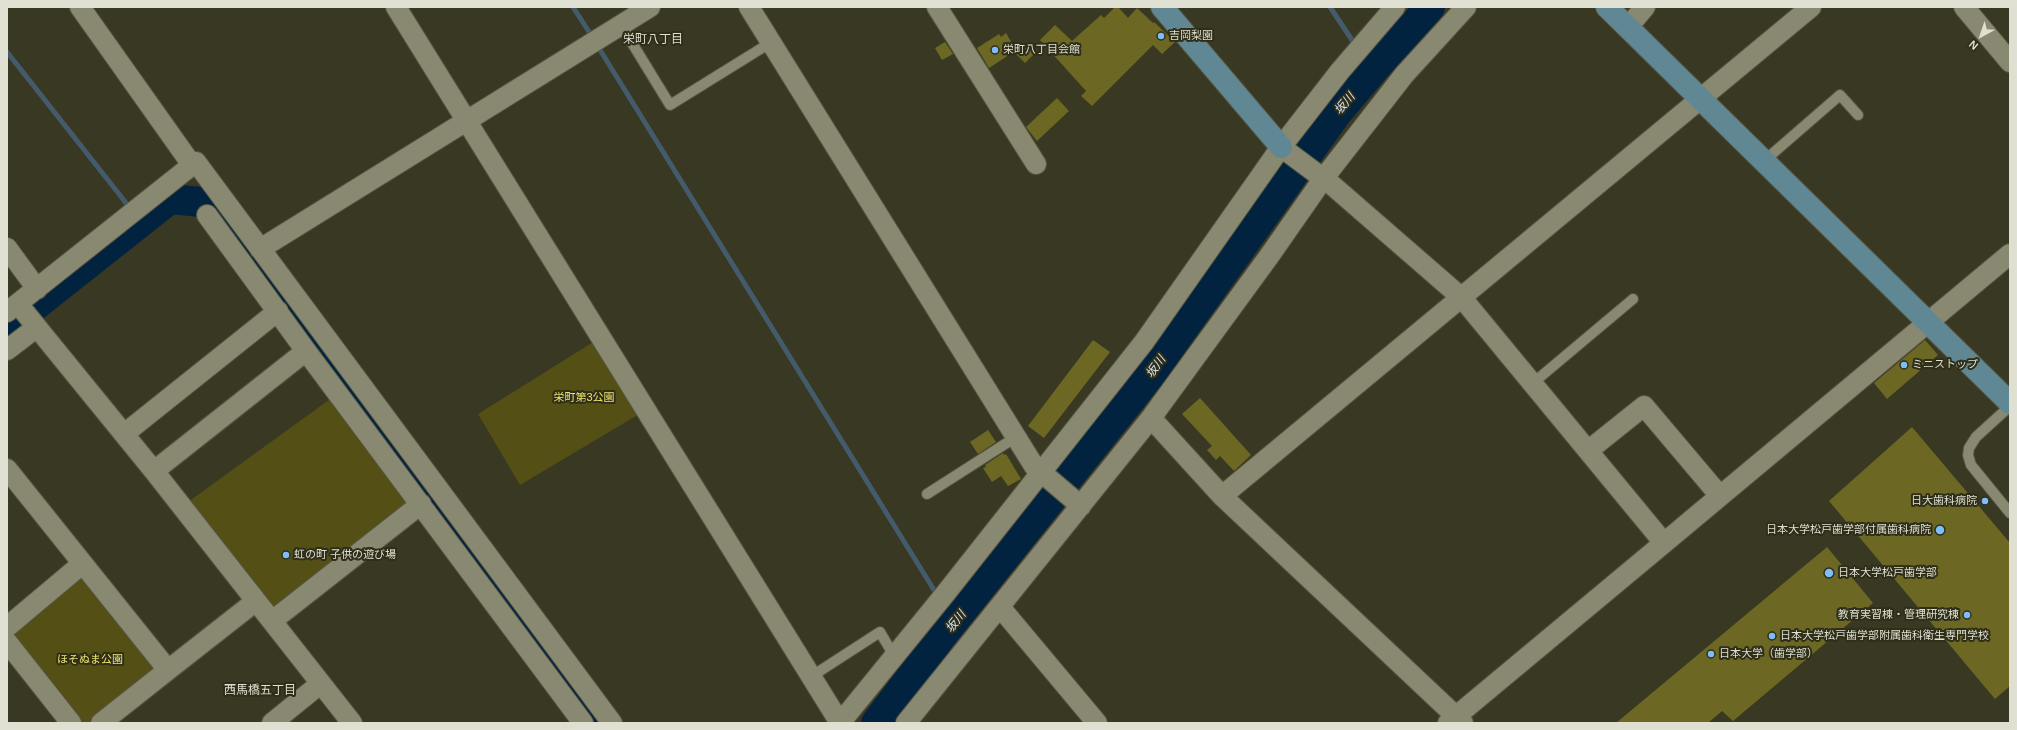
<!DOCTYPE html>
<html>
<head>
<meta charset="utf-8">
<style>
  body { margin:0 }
  #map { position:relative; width:2017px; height:730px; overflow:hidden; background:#393823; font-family:Helvetica,sans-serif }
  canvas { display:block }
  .frame { position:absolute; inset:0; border:8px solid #dfdfd2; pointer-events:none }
  .north { position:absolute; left:1961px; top:16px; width:40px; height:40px; -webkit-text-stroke:3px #2f2e19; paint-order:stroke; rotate:220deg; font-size:11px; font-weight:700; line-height:16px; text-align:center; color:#dfdfd2 }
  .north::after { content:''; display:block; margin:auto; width:14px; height:18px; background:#dfdfd2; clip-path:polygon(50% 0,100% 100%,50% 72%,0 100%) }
</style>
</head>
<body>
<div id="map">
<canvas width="2017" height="730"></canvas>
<div class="frame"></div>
<div class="north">N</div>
</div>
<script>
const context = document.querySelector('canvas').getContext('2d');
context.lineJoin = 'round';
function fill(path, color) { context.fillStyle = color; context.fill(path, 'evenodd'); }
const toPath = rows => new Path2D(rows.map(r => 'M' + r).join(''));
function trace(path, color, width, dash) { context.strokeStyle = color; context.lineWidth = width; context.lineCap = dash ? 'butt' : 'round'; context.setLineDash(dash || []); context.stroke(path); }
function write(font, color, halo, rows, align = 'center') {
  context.font = font + ' Helvetica,"Noto Sans JP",sans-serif'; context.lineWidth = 4; context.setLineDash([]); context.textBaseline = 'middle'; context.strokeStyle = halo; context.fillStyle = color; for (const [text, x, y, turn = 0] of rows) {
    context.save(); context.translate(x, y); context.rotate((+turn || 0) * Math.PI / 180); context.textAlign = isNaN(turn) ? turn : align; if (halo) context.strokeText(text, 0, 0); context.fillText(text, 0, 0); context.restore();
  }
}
fill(toPath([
  [598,339,646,410,520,485,478,414],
  [333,397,411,501,272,607,188,502],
  [81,576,157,669,89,723,81,723,12,633]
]), '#534f15');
trace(toPath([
  [573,7,593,38],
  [1330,7,1356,46],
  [597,45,934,590],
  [7,52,130,208],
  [1361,52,1374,69]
]), '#445b6c', 5);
trace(toPath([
  [7,328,170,199,211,203,596,723],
  [876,723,945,632,1148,378,1337,113,1374,69,1430,7]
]), '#012340', 30);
fill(toPath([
  [1115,7,1118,7,1128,18,1137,8,1153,23,1154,22,1175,42,1162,54,1153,45,1092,106,1081,96,1086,91,1040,40,1055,25,1072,41,1101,15,1104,18],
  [1006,33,1016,50,1023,43,1034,54,1025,63,1014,52,1015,51,989,68,977,48,999,34,1001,37],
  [945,42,953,54,942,60,935,48],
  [1057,98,1069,111,1037,141,1026,127],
  [1093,340,1110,352,1044,438,1028,426],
  [1925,340,1938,355,1887,399,1874,383],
  [1200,398,1251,455,1234,471,1220,456,1216,460,1207,450,1212,446,1182,414],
  [1912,427,2010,543,2010,686,1995,699,1829,501],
  [988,430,996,442,978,454,970,442],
  [1003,453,1004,455,1006,454,1021,479,1008,486,1001,476,992,482,983,468,986,467,985,465],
  [1827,547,1873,603,1733,721,1722,711,1708,723,1616,723]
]), '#6c6824');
const lane = toPath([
  [621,25,670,105,770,43],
  [1764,161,1840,95,1858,115],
  [1533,383,1633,299],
  [2010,406,1976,437,1969,448,1968,455,1971,465,2010,513],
  [927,494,1016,437],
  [812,676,880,632,890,649]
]);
const street = toPath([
  [80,7,192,165],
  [396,7,840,723],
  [749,7,1034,466,1081,506],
  [937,7,1036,164],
  [1964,7,2010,62],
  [1628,27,1645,7],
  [1281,147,1332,185,1462,298,1664,543,2010,254],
  [207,215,306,351,583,723],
  [7,248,37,289],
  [260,249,650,7],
  [18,304,154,471,352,723],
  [7,312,196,162,612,723],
  [7,350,37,327],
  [1151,418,1222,496,1463,723],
  [124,434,278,311],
  [1589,450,1644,406,1720,496],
  [7,469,168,670,101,723],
  [154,471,306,351],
  [1222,496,1811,7],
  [1000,607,1097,723],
  [272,621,421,504],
  [7,627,82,564],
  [7,642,71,723],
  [168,670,256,601],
  [272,723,320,684],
  [840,723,945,594,1144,342,1281,147,1340,71,1395,7],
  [906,723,1151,418,1270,255,1323,179,1404,75,1466,7],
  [1448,723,1664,543]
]);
const secondary = toPath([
  [1162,7,1281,147],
  [1607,7,2010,403]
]);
trace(lane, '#555543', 12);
trace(street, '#555543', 22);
trace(secondary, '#555543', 24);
trace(lane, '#898871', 10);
trace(street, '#898871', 20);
trace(secondary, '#608894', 22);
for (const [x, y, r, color] of [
  [1161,36,4,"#7ebdf9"],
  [995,50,4,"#7ebdf9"],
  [1904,365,4,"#7ebdf9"],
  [1985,501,4,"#7ebdf9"],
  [1940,530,5,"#7ebdf9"],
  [286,555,4,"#7ebdf9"],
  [1829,573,5,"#7ebdf9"],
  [1967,615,4,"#7ebdf9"],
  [1772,636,4,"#7ebdf9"],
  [1711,654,4,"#7ebdf9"]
]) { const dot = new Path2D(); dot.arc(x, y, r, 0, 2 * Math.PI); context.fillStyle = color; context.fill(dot); trace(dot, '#2f2e19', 1.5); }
write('11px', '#dfdfd2', '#2f2e19', [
  ["吉岡梨園",1169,36],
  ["栄町八丁目会館",1003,50],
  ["ミニストップ",1912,365],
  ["日大歯科病院",1977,501,"right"],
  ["日本大学松戸歯学部付属歯科病院",1931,530,"right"],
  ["虹の町 子供の遊び場",294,555],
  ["日本大学松戸歯学部",1838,573],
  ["教育実習棟・管理研究棟",1959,615,"right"],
  ["日本大学松戸歯学部附属歯科衛生専門学校",1780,636],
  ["日本大学（歯学部）",1719,654]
], 'left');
write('11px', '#ece46d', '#2f2e19', [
  ["栄町第3公園",584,398],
  ["ほそぬま公園",90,660]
]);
write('12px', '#dfdfd2', '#2f2e19', [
  ["栄町八丁目",653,40],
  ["西馬橋五丁目",260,691]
]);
write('italic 12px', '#d4e4f4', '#2f2e19', [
  ["坂川",1345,104,-50],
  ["坂川",1156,367,-54],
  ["坂川",956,622,-52]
]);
</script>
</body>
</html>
